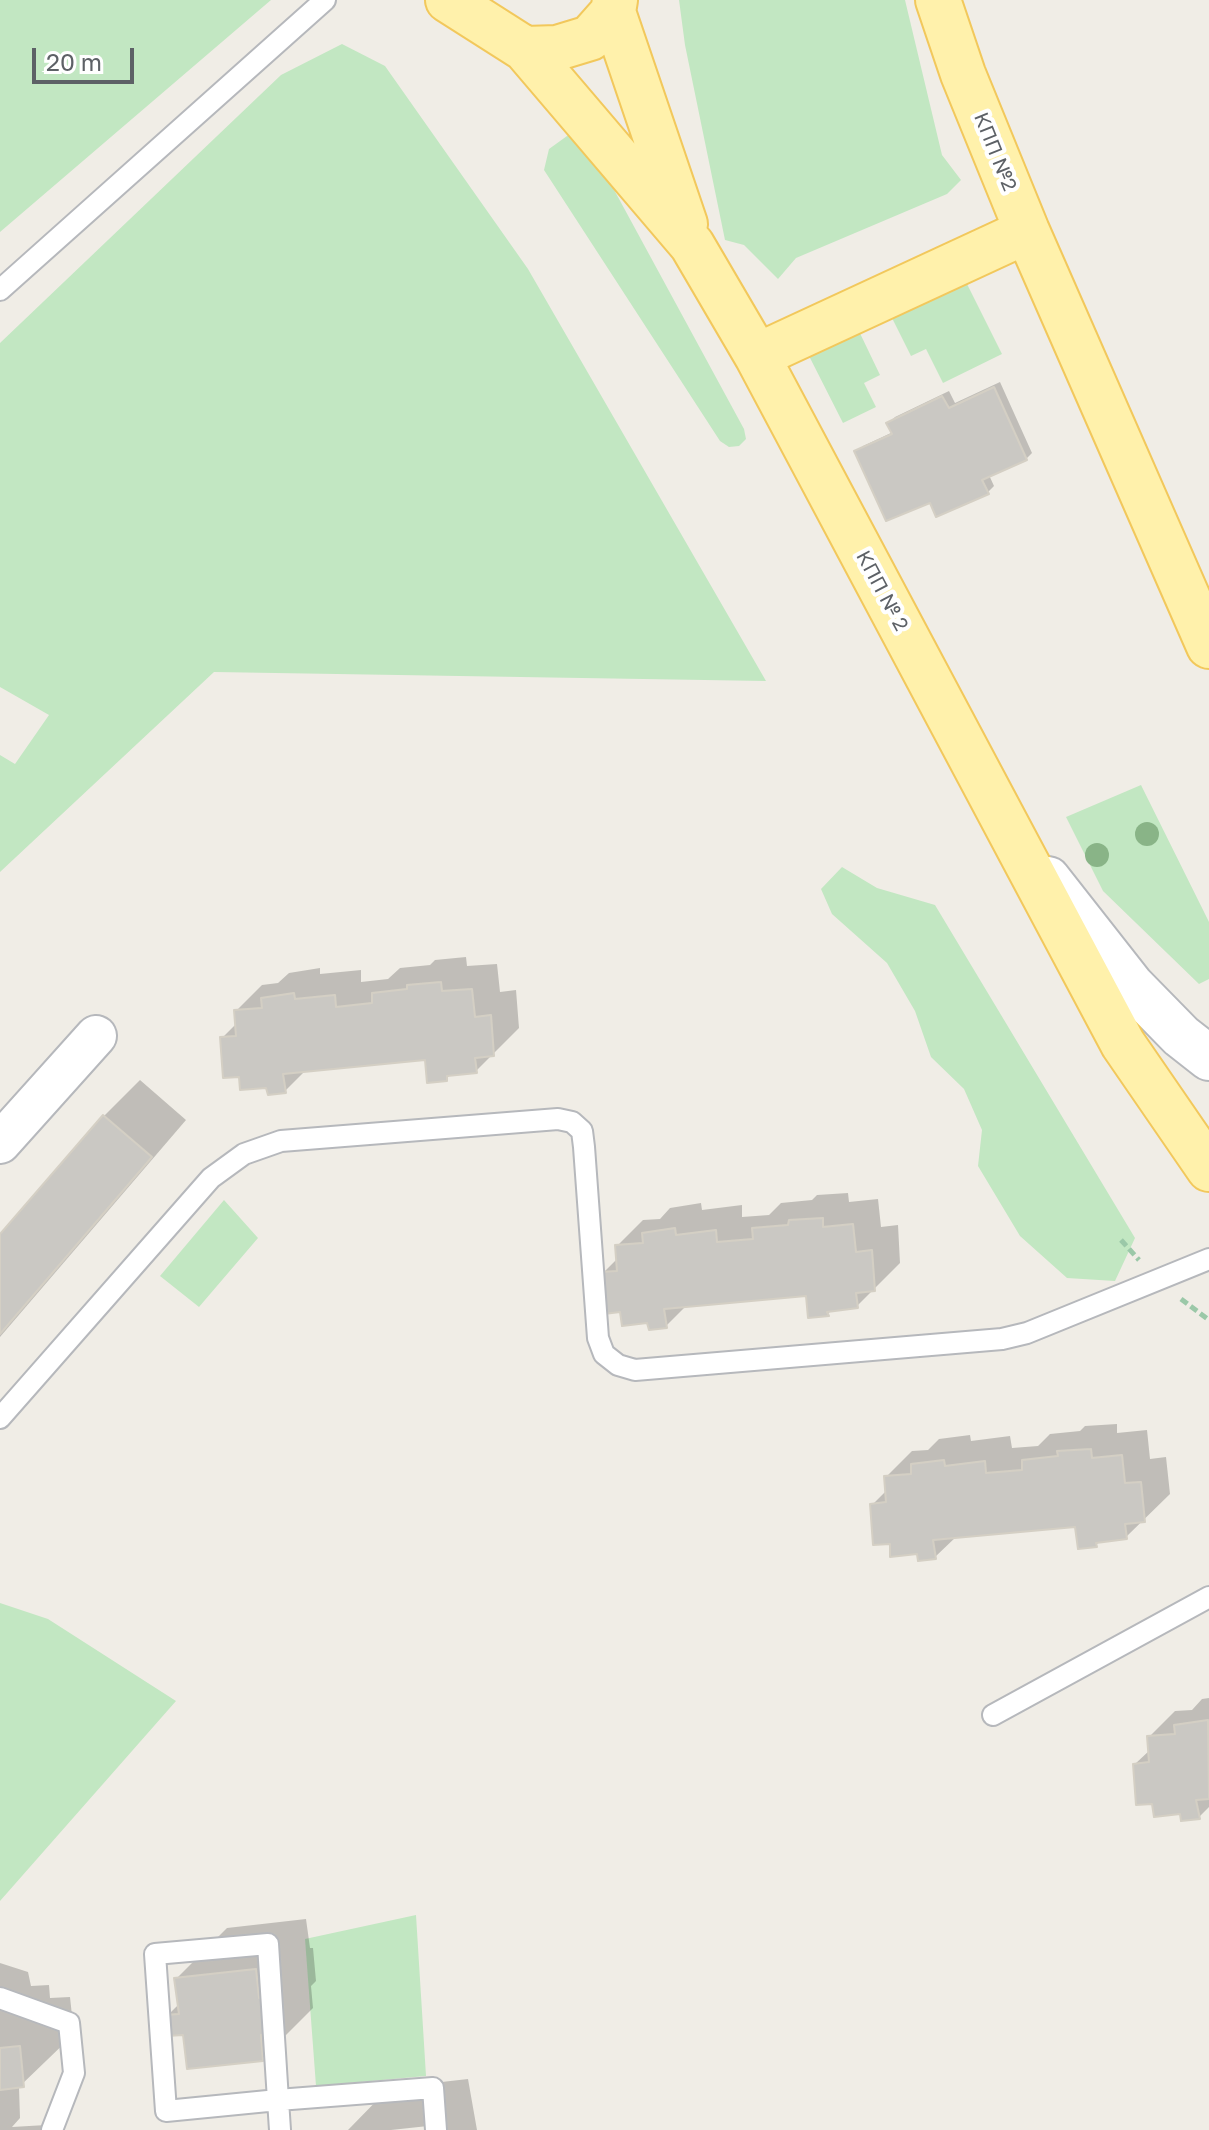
<!DOCTYPE html>
<html>
<head>
<meta charset="utf-8">
<style>
  body { margin:0 }
  #map { position:relative; width:1209px; height:2130px; overflow:hidden; background:#f0ede6; font-family:"Golos Text",sans-serif }
  canvas { display:block }
  .scale { position:absolute; left:32px; top:48px; width:102px; height:36px; box-sizing:border-box; border:4px solid #5d6166; border-top:0; padding-left:10px; font-size:24px; line-height:28px; white-space:nowrap; color:#5d6166; -webkit-text-stroke:6px #fff; paint-order:stroke }
</style>
</head>
<body>
<div id="map">
<canvas width="1209" height="2130"></canvas>
<div class="scale">20 m</div>
</div>
<script>
const context = document.querySelector('canvas').getContext('2d');
context.lineJoin = 'round';
function fill(path, color) { context.fillStyle = color; context.fill(path, 'evenodd'); }
const toPath = rows => new Path2D(rows.map(r => 'M' + r).join(''));
function trace(path, color, width, dash) { context.strokeStyle = color; context.lineWidth = width; context.lineCap = dash ? 'butt' : 'round'; context.setLineDash(dash || []); context.stroke(path); }
function write(font, color, halo, rows, align = 'center') {
  context.font = font + ' "Golos Text",sans-serif'; context.lineWidth = 8; context.setLineDash([]); context.textBaseline = 'middle'; context.strokeStyle = halo; context.fillStyle = color; for (const [text, x, y, turn = 0] of rows) {
    context.save(); context.translate(x, y); context.rotate((+turn || 0) * Math.PI / 180); context.textAlign = isNaN(turn) ? turn : align; if (halo) context.strokeText(text, 0, 0); context.fillText(text, 0, 0); context.restore();
  }
}
fill(toPath([
  [0,0,271,0,0,232],
  [679,0,905,0,942,155,961,180,947,194,796,258,778,279,744,245,725,240,685,45],
  [342,44,385,66,528,269,766,681,214,672,0,872,0,755,15,764,49,715,0,687,0,343,281,75],
  [578,134,587,140,744,429,746,439,739,446,729,447,720,441,544,170,549,149,567,136],
  [963,276,1002,354,943,383,926,349,911,356,889,312],
  [857,327,880,375,864,383,876,407,843,423,807,352],
  [1141,785,1209,922,1209,979,1199,984,1103,891,1066,817],
  [842,867,877,888,935,905,1135,1238,1115,1281,1067,1278,1020,1236,978,1166,982,1130,964,1089,931,1057,915,1011,887,963,832,914,821,889],
  [224,1200,258,1238,199,1307,160,1276],
  [0,1603,48,1619,176,1701,0,1901],
  [416,1915,426,2076,316,2086,305,1939]
]), '#c2e7c2');
fill(toPath([
  [1000,382,1032,453,1026,459,989,475,994,486,988,492,931,501,856,452,863,446,893,432,889,423,895,417,949,391,955,403],
  [466,957,467,966,497,964,500,992,516,990,519,1028,476,1071,451,1074,446,1079,427,1058,306,1070,285,1091,241,1075,222,1038,237,1023,236,1011,262,985,278,983,289,973,320,968,320,974,361,970,361,982,388,979,400,968,430,965,435,960],
  [140,1080,186,1120,0,1337,0,1237,104,1116],
  [848,1193,849,1202,878,1199,881,1227,898,1225,900,1263,857,1306,832,1309,828,1314,807,1294,687,1305,666,1326,622,1310,603,1273,618,1258,617,1246,643,1220,660,1219,670,1208,701,1203,702,1210,742,1205,742,1217,769,1215,781,1203,812,1200,817,1195],
  [1117,1424,1117,1433,1147,1430,1150,1459,1166,1457,1170,1494,1126,1537,1101,1540,1096,1545,1077,1525,957,1536,935,1557,891,1542,873,1504,887,1490,886,1477,912,1451,928,1450,939,1439,970,1435,971,1441,1010,1436,1012,1448,1038,1446,1050,1434,1080,1431,1085,1426],
  [1209,1698,1209,1807,1199,1817,1154,1802,1135,1764,1150,1750,1149,1737,1175,1711,1192,1710,1202,1699],
  [306,1919,310,1948,313,1948,316,1981,311,1986,313,2008,262,2059,185,2032,167,2016,179,2004,176,1979,227,1928],
  [0,1963,28,1972,31,1986,49,1985,50,1998,70,1997,74,2034,19,2087,20,2118,12,2127,46,2125,46,2130,0,2130],
  [468,2079,477,2130,425,2130,428,2130,428,2126,391,2130,348,2130,389,2088]
]), '#0003');
const building = toPath([
  [994,387,1027,460,982,480,989,494,936,517,930,503,886,521,854,451,892,434,886,423,942,396,949,408,994,387],
  [441,982,442,991,472,989,475,1017,491,1015,494,1056,475,1058,477,1073,447,1076,447,1081,427,1083,425,1060,283,1074,286,1093,268,1095,266,1088,240,1090,239,1077,223,1078,220,1037,236,1036,234,1010,262,1008,261,998,294,993,295,999,335,995,336,1007,372,1003,372,993,407,989,407,985,441,982],
  [103,1115,152,1157,0,1334,0,1234,103,1115],
  [823,1218,823,1227,853,1224,856,1252,872,1250,875,1291,856,1293,858,1308,827,1312,829,1316,808,1318,806,1296,664,1309,667,1328,649,1330,647,1323,622,1326,620,1312,604,1314,601,1272,617,1271,615,1245,643,1243,642,1233,675,1228,676,1235,716,1230,717,1242,753,1239,752,1228,788,1225,789,1220,823,1218],
  [1091,1449,1092,1458,1122,1455,1125,1483,1141,1482,1145,1522,1125,1524,1127,1539,1096,1543,1097,1547,1078,1549,1075,1527,933,1540,936,1559,918,1561,917,1554,890,1557,890,1544,873,1545,870,1504,886,1502,884,1476,911,1474,911,1464,944,1460,945,1466,985,1461,986,1473,1022,1470,1022,1460,1058,1456,1057,1451,1091,1449],
  [1208,1720,1209,1799,1196,1800,1200,1819,1181,1821,1180,1814,1154,1817,1152,1804,1136,1805,1133,1764,1149,1762,1147,1736,1175,1734,1174,1725,1208,1720],
  [256,1969,259,1998,263,1997,266,2034,261,2035,263,2061,187,2069,183,2035,167,2036,165,2015,179,2014,174,1978,256,1969],
  [20,2046,24,2087,0,2090,0,2048,20,2046]
]);
fill(building, '#cac8c3');
trace(building, '#d4cfc4', 2);
const service = toPath([
  [0,290,325,0],
  [0,1418,211,1178,244,1154,281,1141,558,1119,572,1122,582,1131,584,1147,598,1338,604,1354,618,1365,635,1370,1002,1339,1027,1333,1209,1259],
  [993,1715,1209,1597],
  [0,1998,69,2023,74,2073,52,2130],
  [280,2130,278,2100,268,1944,155,1954,166,2111,278,2100,433,2088,436,2130]
]);
const minor = toPath([
  [0,1143,96,1036]
]);
const tertiary = toPath([
  [1048,879,1132,986,1181,1036,1209,1058]
]);
const primary = toPath([
  [448,0,525,49,692,245,757,356,1123,1044,1209,1169],
  [615,0,613,12,685,224],
  [938,0,963,74,1027,231,1209,646],
  [525,49,557,48,590,38,613,12],
  [757,356,1027,231]
]);
trace(service, '#b6b8bc', 24);
trace(minor, '#b6b8bc', 44);
trace(tertiary, '#b6b8bc', 48);
trace(primary, '#f2c85c', 48);
trace(toPath([
  [1121,1240,1139,1260],
  [1181,1299,1209,1320]
]), '#9bc8a8', 5, [8, 4]);
trace(service, '#fff', 20);
trace(minor, '#fff', 40);
trace(tertiary, '#fff', 44);
trace(primary, '#fff1ab', 44);
context.fillStyle = '#89b487';
for (const [x, y] of [
  [1147,834],
  [1097,855]
]) { context.beginPath(); context.arc(x, y, 12, 0, 2 * Math.PI); context.fill(); }
write('20px', '#5d6166', '#fff', [
  ["КПП №2",995,152,68],
  ["КПП № 2",882,591,62]
]);
</script>
</body>
</html>
